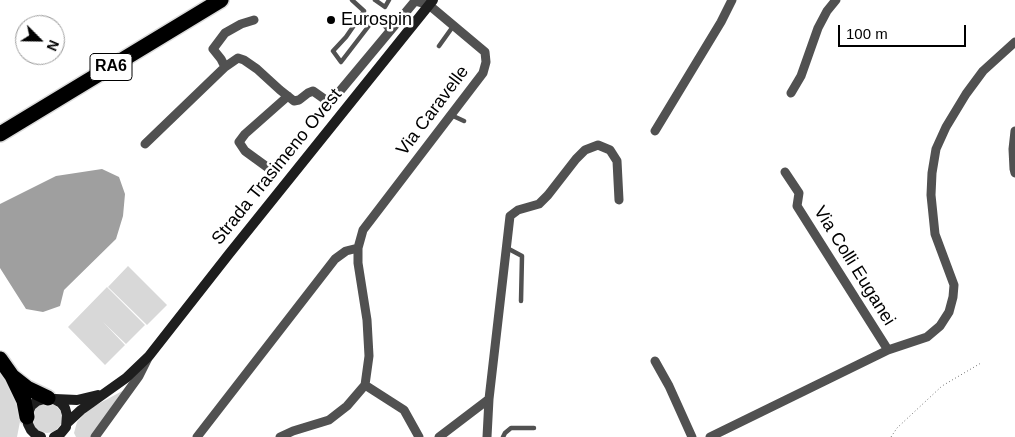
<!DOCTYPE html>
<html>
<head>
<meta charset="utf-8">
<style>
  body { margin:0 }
  #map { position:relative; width:1015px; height:437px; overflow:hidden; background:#fff; font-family:Helvetica,sans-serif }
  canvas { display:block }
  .north { position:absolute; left:15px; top:15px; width:50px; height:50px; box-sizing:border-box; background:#fff; border:1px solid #999; border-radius:50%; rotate:113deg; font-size:14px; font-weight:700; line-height:20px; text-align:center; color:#000 }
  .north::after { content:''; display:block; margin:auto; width:18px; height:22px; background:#000; clip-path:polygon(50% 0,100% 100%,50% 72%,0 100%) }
  .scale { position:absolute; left:838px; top:25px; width:128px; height:22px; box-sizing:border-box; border:2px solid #000; border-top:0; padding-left:6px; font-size:15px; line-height:18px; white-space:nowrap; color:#000; -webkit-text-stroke:4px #fff; paint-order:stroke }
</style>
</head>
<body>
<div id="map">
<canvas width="1015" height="437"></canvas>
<div class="north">N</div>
<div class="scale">100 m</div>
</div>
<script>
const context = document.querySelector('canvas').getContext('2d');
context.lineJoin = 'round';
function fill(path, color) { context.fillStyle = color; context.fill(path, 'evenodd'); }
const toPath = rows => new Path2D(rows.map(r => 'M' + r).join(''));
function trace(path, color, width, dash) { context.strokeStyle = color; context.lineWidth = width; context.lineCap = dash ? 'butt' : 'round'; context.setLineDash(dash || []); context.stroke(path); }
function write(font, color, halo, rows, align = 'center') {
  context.font = font + ' Helvetica,sans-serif'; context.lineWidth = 5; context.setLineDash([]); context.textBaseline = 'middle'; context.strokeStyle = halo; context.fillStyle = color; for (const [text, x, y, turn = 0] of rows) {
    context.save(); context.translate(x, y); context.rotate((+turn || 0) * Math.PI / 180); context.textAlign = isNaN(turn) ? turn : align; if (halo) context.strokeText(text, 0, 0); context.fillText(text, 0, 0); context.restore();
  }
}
fill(toPath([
  [128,266,167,305,147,325,108,287],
  [107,287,145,325,126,344,103,322,125,345,105,365,68,327],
  [0,359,24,401,17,437,0,437],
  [126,389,91,437,76,437,74,433,77,422,89,409],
  '32 418a15 15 0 1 1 30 0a15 15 0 1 1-30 0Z'
]), '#d8d8d8');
fill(toPath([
  [102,169,119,177,125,194,123,216,116,239,64,290,60,306,43,312,26,309,0,268,0,204,56,176]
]), '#9f9f9f');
const motorway = toPath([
  [0,134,221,0],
  [0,359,12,376,24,401,27,417],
  [13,377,27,388,48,398]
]);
trace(motorway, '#dbdbdb', 18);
trace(toPath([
  [891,437,897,428,942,386,981,363]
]), '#737373', 1, [1, 2.5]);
trace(toPath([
  [352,0,364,11,346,37,333,51,341,62,371,23,378,18,389,31],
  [375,0,385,7,389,0],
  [439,46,454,25],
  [451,115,464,121],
  [507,248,522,256,521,301],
  [503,437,505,433,511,428,534,428]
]), '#515151', 4.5);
trace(toPath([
  [254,20,241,24,225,33,213,49,221,59,225,67,238,58,244,60,257,69,280,90,294,101,299,100,308,93,313,91,330,103,415,1,429,5,485,52,486,62,483,73,363,230,358,248,358,263,367,320,369,356,365,385],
  [791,93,801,76,818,28,827,11,836,0],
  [655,131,721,22,732,0],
  [1015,131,1013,149,1014,169,1015,173],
  [145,144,225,67],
  [785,172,799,193,797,206,888,350],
  [256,189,273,173,267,167,245,151,239,142,245,134,288,96],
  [655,361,669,386,692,437],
  [365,385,404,410,419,437],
  [95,437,139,376,148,358],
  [197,437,335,259,346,251,358,248],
  [280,437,293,431,329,420,347,406,365,385],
  [439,437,489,399],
  [487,437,489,399,510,216,518,210,539,204,548,195,576,159,585,150,598,145,610,150,617,161,619,200],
  [710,437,888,350,927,337,940,326,949,312,953,297,954,285,935,234,931,195,932,173,936,149,946,127,966,94,983,71,1015,42]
]), '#515151', 9);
trace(toPath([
  [55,399,77,400,98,395],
  [67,423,81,410,126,378,149,356,229,254,433,0],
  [41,437,36,435,31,430,28,424,28,413,31,406,37,401,48,398,54,399,61,403,65,408,67,415,66,427,61,433,54,437]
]), '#1e1e1e', 10);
trace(motorway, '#000', 15);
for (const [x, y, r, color] of [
  [331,20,5,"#000"]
]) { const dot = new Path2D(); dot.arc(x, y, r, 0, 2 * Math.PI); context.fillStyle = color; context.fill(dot); trace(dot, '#fff', 2); }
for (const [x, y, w] of [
  [111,67,42]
]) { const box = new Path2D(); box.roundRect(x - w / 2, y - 13.5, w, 27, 4); context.fillStyle = '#fff'; context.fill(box); trace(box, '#000', 1); }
write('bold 16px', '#000', null, [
  ["RA6",111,67]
]);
write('18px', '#000', '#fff', [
  ["Eurospin",341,20]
], 'left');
write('18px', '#000', '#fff', [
  ["Via Caravelle",433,111,-53],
  ["Strada Trasimeno Ovest",277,167,-51],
  ["Via Colli Euganei",854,266,58]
]);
</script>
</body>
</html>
